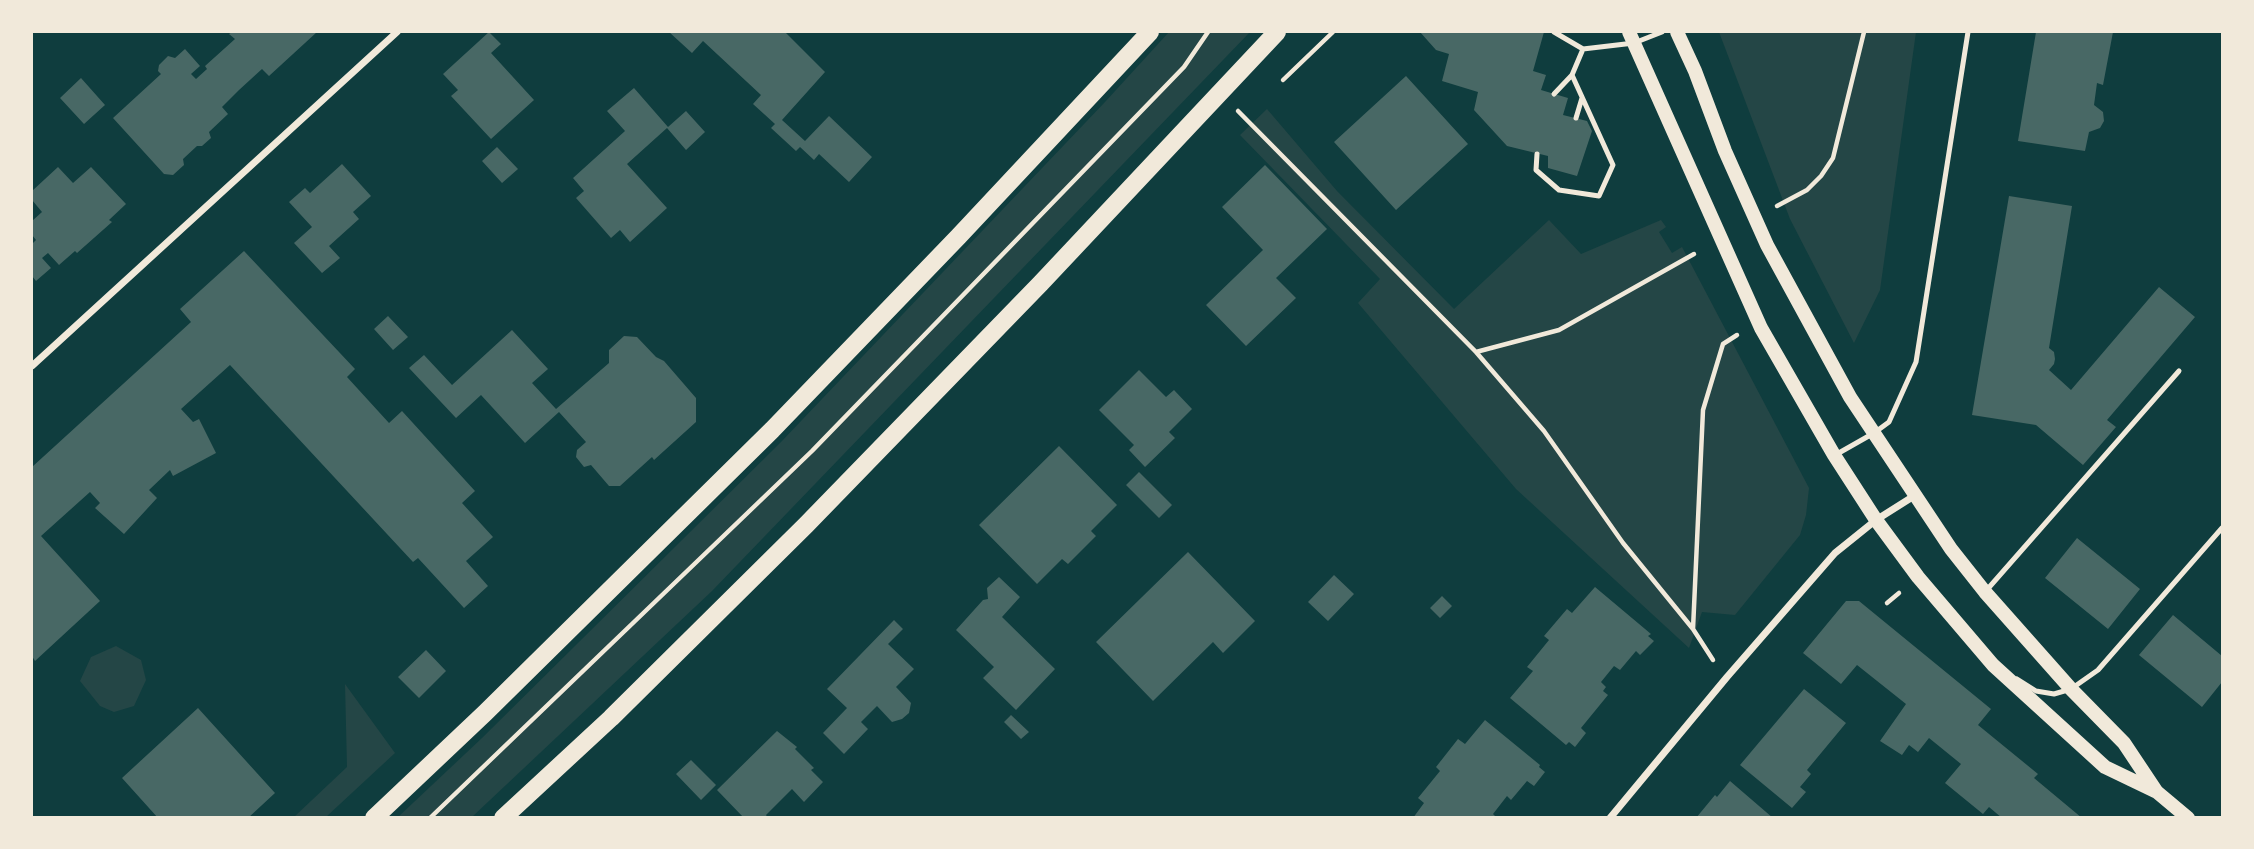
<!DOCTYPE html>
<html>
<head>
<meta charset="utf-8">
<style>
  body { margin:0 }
  #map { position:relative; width:2254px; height:849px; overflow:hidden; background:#0f3d3e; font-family:Raleway,sans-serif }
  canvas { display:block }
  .frame { position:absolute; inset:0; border:33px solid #f1e9da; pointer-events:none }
</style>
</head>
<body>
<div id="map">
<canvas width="2254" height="849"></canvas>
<div class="frame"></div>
</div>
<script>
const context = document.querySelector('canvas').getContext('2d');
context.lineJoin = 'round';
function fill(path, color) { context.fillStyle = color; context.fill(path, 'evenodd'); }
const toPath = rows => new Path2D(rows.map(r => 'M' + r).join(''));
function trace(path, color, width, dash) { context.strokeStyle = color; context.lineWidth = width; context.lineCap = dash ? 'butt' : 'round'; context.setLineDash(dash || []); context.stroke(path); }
fill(toPath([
  [1169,32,1250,32,712,591,472,817,397,818,482,738,781,442,1105,102],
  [1719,32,1916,32,1880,290,1854,343,1790,219],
  [1267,109,1337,191,1454,309,1549,220,1581,254,1661,220,1666,227,1659,232,1672,253,1682,247,1809,488,1806,515,1800,535,1735,615,1702,612,1689,648,1516,489,1358,303,1380,279,1240,135],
  [116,646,141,660,146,680,134,706,114,712,100,706,80,681,91,657],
  [345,684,395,753,326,817,294,817,347,767]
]), '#244646');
fill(toPath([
  [232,32,317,32,269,76,262,69,239,90,222,107,228,114,209,132,211,138,202,146,197,146,183,159,184,165,173,175,164,174,113,118,161,74,158,71,159,65,168,56,175,58,185,49,200,66,191,74,196,79,207,69,205,66,235,39,229,34],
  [489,32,501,44,491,53,534,100,491,139,451,96,458,90,443,74],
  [669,32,785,32,825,72,782,120,805,141,829,116,872,157,849,182,819,154,814,160,800,147,796,151,771,128,775,124,753,104,761,95,703,41,692,53],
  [1420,32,1544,32,1533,71,1546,75,1541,90,1568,98,1563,115,1587,121,1592,131,1577,176,1548,168,1548,156,1507,146,1474,110,1478,92,1442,81,1449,54,1436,50],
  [2036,32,2113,32,2103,85,2097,83,2094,105,2103,112,2104,121,2100,128,2089,132,2085,151,2018,141],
  [1406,76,1468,144,1396,210,1334,142],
  [81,78,105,105,84,124,60,98],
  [634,88,668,127,686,111,705,132,686,150,667,128,627,164,667,208,630,242,620,230,611,238,576,198,584,191,573,178,625,131,607,111],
  [497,147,518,169,502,183,482,161],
  [342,164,371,196,353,212,359,219,329,246,340,258,322,273,294,243,312,227,289,202,305,188,310,193],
  [1265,165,1327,229,1276,278,1296,298,1246,346,1206,305,1263,250,1222,207],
  [58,167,73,183,91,167,126,204,109,220,112,222,77,253,75,251,59,265,48,253,42,258,51,268,36,281,32,276,32,244,36,240,32,235,32,221,42,212,32,200,32,191],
  [2009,196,2072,206,2049,348,2054,352,2055,359,2054,364,2049,370,2071,390,2159,287,2195,317,2107,420,2116,427,2083,465,2036,425,1972,415],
  [244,251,355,369,347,377,389,423,402,411,475,491,462,503,493,537,466,561,488,586,464,608,418,558,413,562,230,365,181,409,193,422,199,419,216,453,173,476,170,470,149,490,157,498,124,534,95,508,100,503,90,492,41,536,100,601,35,661,32,656,32,467,191,322,180,309],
  [388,316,408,337,393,350,374,329],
  [512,330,548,369,532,383,556,409,609,363,609,350,624,336,637,337,656,357,664,361,696,398,696,422,654,460,652,457,620,486,609,486,591,465,584,467,576,457,577,450,586,442,559,412,525,443,481,395,456,418,409,368,424,355,452,385],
  [1139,370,1166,397,1174,390,1192,409,1169,432,1175,438,1145,467,1129,450,1134,445,1099,410],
  [1059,446,1117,505,1091,531,1096,536,1068,564,1062,559,1037,584,979,525],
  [1139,472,1172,505,1159,518,1126,485],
  [2077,538,2140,589,2108,629,2045,578],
  [1188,552,1255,621,1223,653,1213,642,1153,701,1096,642],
  [1334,575,1354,594,1328,621,1308,602],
  [999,577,1020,597,1002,617,1055,669,1016,710,983,678,994,667,956,630,983,600,988,599,987,588],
  [1595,587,1651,634,1648,636,1654,641,1640,655,1636,651,1620,670,1614,666,1601,682,1606,687,1603,691,1608,695,1581,728,1586,733,1575,747,1569,742,1566,745,1510,698,1533,671,1527,667,1549,640,1544,636,1567,609,1572,613],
  [1442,596,1452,606,1440,618,1430,608],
  [1846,601,1859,601,1991,709,1978,725,2038,774,2034,778,2082,818,2002,818,1989,807,1983,814,1945,783,1961,764,1929,738,1918,752,1909,745,1902,755,1880,741,1906,704,1857,665,1841,684,1803,653],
  [2173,615,2222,656,2222,682,2202,707,2139,655],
  [894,620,903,629,888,644,914,669,896,687,911,703,909,713,902,719,892,722,877,706,861,722,868,729,844,754,823,733,847,708,827,689],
  [426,650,446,671,419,698,398,677],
  [1804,689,1846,723,1807,770,1811,774,1800,787,1806,792,1792,808,1740,765],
  [198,708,275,793,248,818,158,818,122,778],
  [1011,715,1029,732,1021,739,1004,722],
  [1485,720,1540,765,1539,767,1545,772,1534,786,1527,781,1511,800,1507,796,1493,814,1497,818,1413,818,1424,803,1418,798,1440,771,1436,767,1458,739,1465,744],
  [777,731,797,747,795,749,814,768,811,770,823,782,804,802,792,789,766,815,768,818,744,818,717,790],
  [691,760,716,785,701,800,676,774],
  [1730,781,1773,818,1696,818,1715,795,1717,797]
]), '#486865');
trace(toPath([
  [1283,80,1333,32],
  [1238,111,1476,352],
  [1777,206,1807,190,1821,176,1833,158,1864,32],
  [1887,603,1899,593],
  [1693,629,1623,543,1544,431,1476,352,1559,330,1694,254],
  [1713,660,1693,629,1703,410,1723,344,1737,335],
  [430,818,812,451,1184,67,1208,32]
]), '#f1e9da', 4.5);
trace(toPath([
  [1554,32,1583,49,1634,43,1662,32],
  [1554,94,1572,75,1583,49],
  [1576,118,1582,98],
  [1537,154,1536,170,1559,190,1599,196,1613,165,1572,75],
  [1837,454,1874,433,1889,422,1916,362,1968,32],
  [1985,592,2179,371],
  [2017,679,2036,691,2054,694,2071,689,2098,670,2222,528]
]), '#f1e9da', 5);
trace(toPath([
  [32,366,397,32],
  [1610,818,1727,677,1835,553,1876,520,1914,496]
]), '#f1e9da', 7);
trace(toPath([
  [1629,32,1761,328,1834,455,1876,520,1918,577,1993,665,2105,767,2157,792,2188,818],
  [1677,32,1695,71,1725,151,1767,245,1850,397,1951,549,1985,592,2071,689,2124,743,2156,791]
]), '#f1e9da', 14);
trace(toPath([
  [374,818,485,713,772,430,959,236,1150,32],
  [503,818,611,718,806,525,1041,283,1277,32]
]), '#f1e9da', 18);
</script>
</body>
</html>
